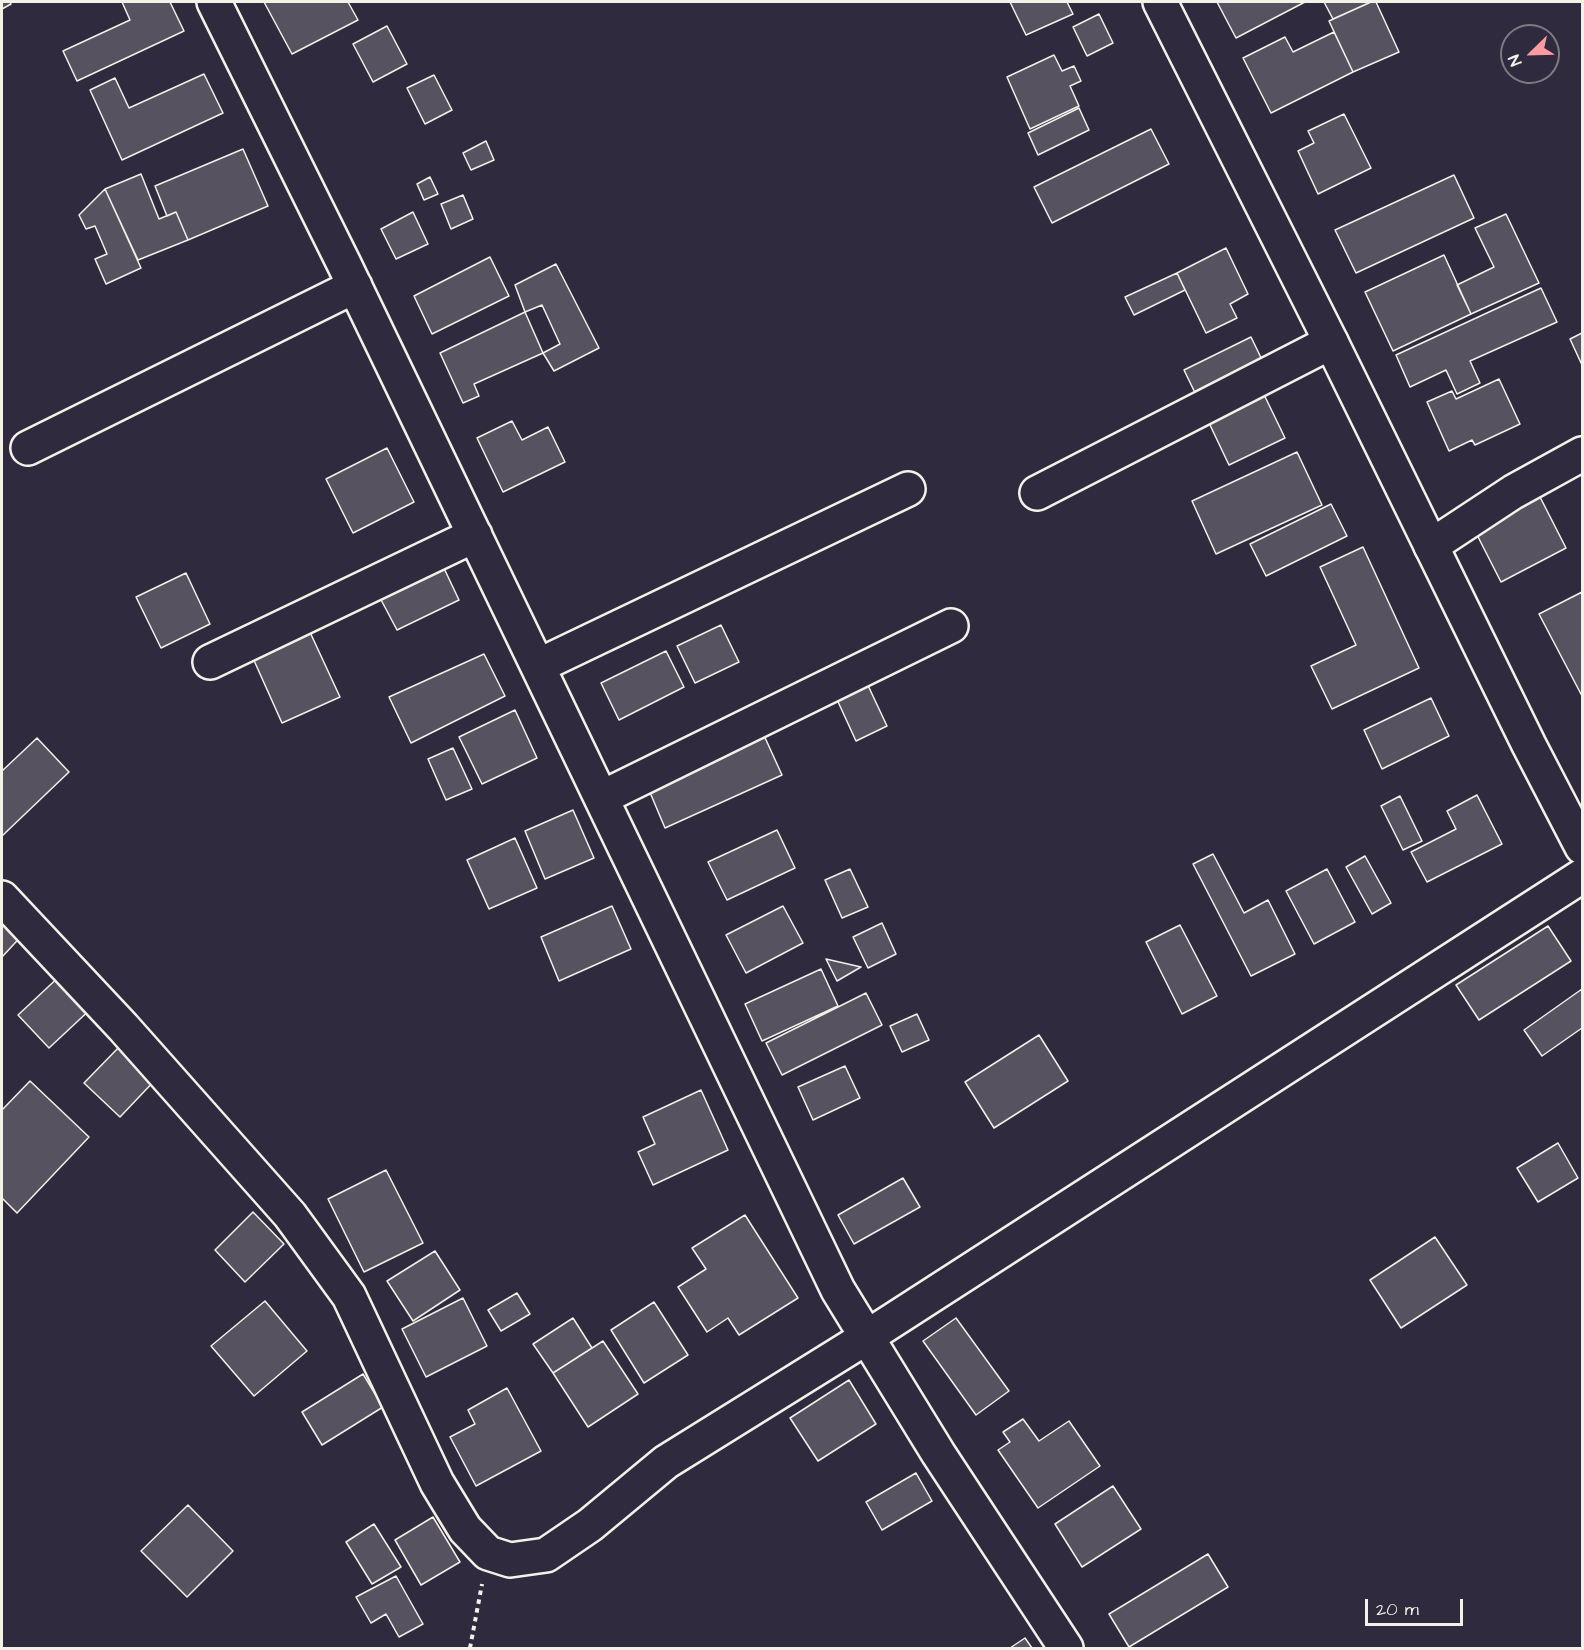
<!DOCTYPE html>
<html>
<head>
<meta charset="utf-8">
<style>
  body { margin:0 }
  #map { position:relative; width:1584px; height:1650px; overflow:hidden; background:#2f2a3d; font-family:"Architects Daughter",sans-serif }
  canvas { display:block }
  .frame { position:absolute; inset:0; border:3px solid #f4f1e8; pointer-events:none }
  .north { position:absolute; left:1500px; top:24px; width:60px; height:60px; box-sizing:border-box; background:#2f2a3d; border:2px solid #7e7a81; border-radius:50%; rotate:247deg; font-size:16px; font-weight:700; line-height:24px; text-align:center; color:#f4f1e8 }
  .north::after { content:''; display:block; margin:auto; width:21px; height:27px; background:#ff9aa2; clip-path:polygon(50% 0,100% 100%,50% 72%,0 100%) }
  .scale { position:absolute; left:1365px; top:1599px; width:98px; height:27px; box-sizing:border-box; border:3px solid #f4f1e8; border-top:0; padding-left:8px; font-size:18px; line-height:21px; white-space:nowrap; color:#f4f1e8; -webkit-text-stroke:4px #2f2a3d; paint-order:stroke }
</style>
</head>
<body>
<div id="map">
<canvas width="1584" height="1650"></canvas>
<div class="frame"></div>
<div class="north">N</div>
<div class="scale">20 m</div>
</div>
<script>
const context = document.querySelector('canvas').getContext('2d');
context.lineJoin = 'round';
function fill(path, color) { context.fillStyle = color; context.fill(path, 'evenodd'); }
const toPath = rows => new Path2D(rows.map(r => 'M' + r).join(''));
function trace(path, color, width, dash) { context.strokeStyle = color; context.lineWidth = width; context.lineCap = dash ? 'butt' : 'round'; context.setLineDash(dash || []); context.stroke(path); }
const building = toPath([
  [2,2,10,2,11,4,2,9,2,2],
  [122,2,170,2,184,31,77,81,63,51,130,20,122,2],
  [264,2,348,2,358,20,292,54,264,2],
  [1010,2,1067,2,1073,14,1026,35,1010,2],
  [1217,2,1305,2,1236,38,1217,2],
  [1324,2,1371,2,1333,19,1324,2],
  [1371,2,1376,2,1399,52,1353,72,1329,21,1371,2],
  [1099,14,1113,43,1087,56,1073,27,1099,14],
  [387,26,407,64,373,82,353,44,387,26],
  [1334,32,1353,72,1271,113,1243,58,1285,37,1293,52,1334,32],
  [1054,55,1062,71,1074,66,1081,81,1070,86,1079,106,1030,129,1007,77,1054,55],
  [204,74,223,113,122,160,90,90,115,78,129,108,204,74],
  [434,75,452,110,425,124,407,88,434,75],
  [1079,108,1089,130,1038,155,1028,133,1079,108],
  [1344,114,1371,168,1318,194,1298,151,1314,143,1308,131,1344,114],
  [1151,129,1169,164,1052,223,1034,187,1151,129],
  [486,141,494,160,471,170,463,153,486,141],
  [243,149,268,206,188,240,176,212,167,216,155,186,243,149],
  [141,174,159,219,176,212,188,240,138,260,105,189,141,174],
  [1454,175,1474,218,1356,273,1335,230,1454,175],
  [430,177,438,194,424,200,417,184,430,177],
  [105,189,141,268,106,284,95,259,107,254,95,226,86,229,79,215,105,189],
  [463,195,473,219,451,229,441,204,463,195],
  [413,212,428,244,396,259,381,229,413,212],
  [1506,214,1539,283,1471,314,1457,285,1494,267,1475,228,1506,214],
  [1226,248,1248,294,1230,304,1237,318,1206,333,1177,273,1226,248],
  [1444,255,1471,314,1393,351,1365,292,1444,255],
  [490,257,509,296,432,334,414,296,490,257],
  [556,264,599,348,554,371,543,353,560,344,542,305,525,312,515,285,556,264],
  [1177,273,1185,290,1134,315,1125,297,1177,273],
  [1541,288,1557,322,1470,361,1480,383,1457,394,1446,370,1410,387,1396,355,1541,288],
  [525,312,543,353,474,384,479,396,463,403,440,353,525,312],
  [1582,333,1582,365,1570,339,1582,333],
  [1251,337,1266,368,1199,401,1184,370,1251,337],
  [1256,378,1285,438,1229,465,1200,404,1256,378],
  [1499,379,1520,424,1475,445,1472,440,1449,451,1427,402,1452,391,1456,399,1499,379],
  [512,421,522,440,548,427,565,462,503,492,477,438,512,421],
  [387,448,414,502,353,533,326,479,387,448],
  [1297,452,1322,505,1216,554,1192,501,1297,452],
  [1538,493,1566,548,1501,582,1473,527,1538,493],
  [1331,504,1347,536,1266,576,1250,544,1331,504],
  [1363,547,1419,668,1332,709,1311,666,1356,645,1320,567,1363,547],
  [442,564,459,600,397,630,379,596,442,564],
  [186,573,210,624,161,648,136,597,186,573],
  [1582,592,1582,696,1539,614,1582,592],
  [721,625,739,662,695,683,677,646,721,625],
  [309,630,340,697,282,723,252,656,309,630],
  [666,651,684,687,619,720,601,683,666,651],
  [484,654,505,696,411,743,389,697,484,654],
  [865,679,887,726,856,741,834,693,865,679],
  [1431,698,1449,736,1382,769,1364,730,1431,698],
  [515,710,537,758,482,784,459,737,515,710],
  [762,731,782,775,665,828,646,783,762,731],
  [37,738,69,772,2,836,2,771,37,738],
  [453,748,472,789,446,800,428,759,453,748],
  [1477,795,1502,844,1427,882,1411,852,1456,829,1447,811,1477,795],
  [1400,796,1422,841,1403,850,1381,806,1400,796],
  [573,810,594,858,545,879,525,831,573,810],
  [777,830,795,868,727,900,708,862,777,830],
  [515,838,537,888,489,909,467,860,515,838],
  [1213,854,1244,913,1268,900,1295,954,1251,976,1193,864,1213,854],
  [1365,856,1391,903,1372,914,1346,867,1365,856],
  [850,869,868,907,842,918,825,880,850,869],
  [1327,869,1355,922,1314,944,1286,891,1327,869],
  [2,906,27,930,2,957,2,906],
  [612,906,631,949,559,981,541,937,612,906],
  [783,906,803,943,746,973,726,935,783,906],
  [882,923,896,954,868,968,853,937,882,923],
  [1180,925,1217,996,1182,1014,1146,942,1180,925],
  [1548,926,1571,961,1479,1020,1456,985,1548,926],
  [826,959,861,967,837,981,826,959],
  [821,969,838,1006,762,1041,745,1004,821,969],
  [63,973,95,1005,49,1048,18,1015,63,973],
  [1582,989,1582,1028,1542,1056,1524,1030,1582,989],
  [866,993,882,1025,782,1075,766,1043,866,993],
  [917,1014,929,1040,902,1052,890,1026,917,1014],
  [1039,1035,1068,1081,994,1128,965,1082,1039,1035],
  [123,1043,158,1077,120,1117,84,1083,123,1043],
  [845,1066,860,1098,813,1120,798,1087,845,1066],
  [30,1081,89,1137,17,1213,2,1198,2,1110,30,1081],
  [701,1090,728,1150,653,1185,638,1152,655,1144,643,1117,701,1090],
  [1558,1143,1578,1178,1538,1202,1517,1168,1558,1143],
  [386,1170,423,1243,364,1272,328,1199,386,1170],
  [903,1178,920,1207,854,1244,838,1215,903,1178],
  [253,1212,284,1244,245,1282,215,1250,253,1212],
  [745,1215,798,1298,739,1335,728,1318,707,1332,678,1287,706,1269,692,1248,745,1215],
  [1435,1237,1467,1285,1401,1328,1370,1280,1435,1237],
  [435,1251,460,1290,413,1321,387,1281,435,1251],
  [517,1293,530,1314,501,1331,488,1310,517,1293],
  [463,1298,487,1346,426,1377,402,1329,463,1298],
  [265,1301,307,1351,254,1396,211,1346,265,1301],
  [654,1302,688,1355,644,1383,611,1330,654,1302],
  [573,1318,592,1348,553,1373,533,1344,573,1318],
  [956,1318,1009,1391,976,1415,923,1341,956,1318],
  [603,1341,638,1394,588,1427,553,1373,603,1341],
  [363,1374,383,1407,322,1445,302,1412,363,1374],
  [849,1380,876,1424,818,1461,790,1418,849,1380],
  [507,1388,541,1451,476,1486,450,1437,475,1424,468,1410,507,1388],
  [1023,1419,1039,1441,1069,1421,1100,1466,1038,1508,998,1450,1010,1442,1003,1432,1023,1419],
  [916,1473,932,1501,882,1530,866,1502,916,1473],
  [1113,1486,1141,1529,1082,1567,1055,1524,1113,1486],
  [188,1505,233,1551,187,1597,141,1551,188,1505],
  [433,1517,460,1562,421,1585,395,1540,433,1517],
  [374,1524,401,1567,372,1584,346,1542,374,1524],
  [1208,1554,1228,1587,1129,1647,1109,1614,1208,1554],
  [396,1576,423,1624,399,1637,386,1614,371,1623,356,1597,396,1576],
  [1025,1638,1032,1648,1010,1648,1025,1638]
]);
fill(building, '#56525f');
trace(building, '#f4f1e8', 1.5);
const minor = toPath([
  [214,2,344,264,838,1290,938,1453,1066,1648],
  [28,448,355,286],
  [1037,493,1331,342],
  [1431,546,1513,492,1582,454],
  [210,662,475,535],
  [538,666,908,489],
  [601,798,951,626],
  [2,898,123,1027,290,1215,349,1296,437,1483,465,1529,488,1553,510,1560,546,1555,590,1525,666,1462,867,1337,1582,876]
]);
const major = toPath([
  [1160,2,1331,342,1529,745,1582,847]
]);
trace(minor, '#f4f1e8', 38);
trace(major, '#f4f1e8', 38);
trace(toPath([
  [470,1648,482,1584]
]), '#f4f1e8', 4, [4.5, 4.5]);
trace(minor, '#2f2a3d', 33);
trace(major, '#2f2a3d', 33);
</script>
</body>
</html>
